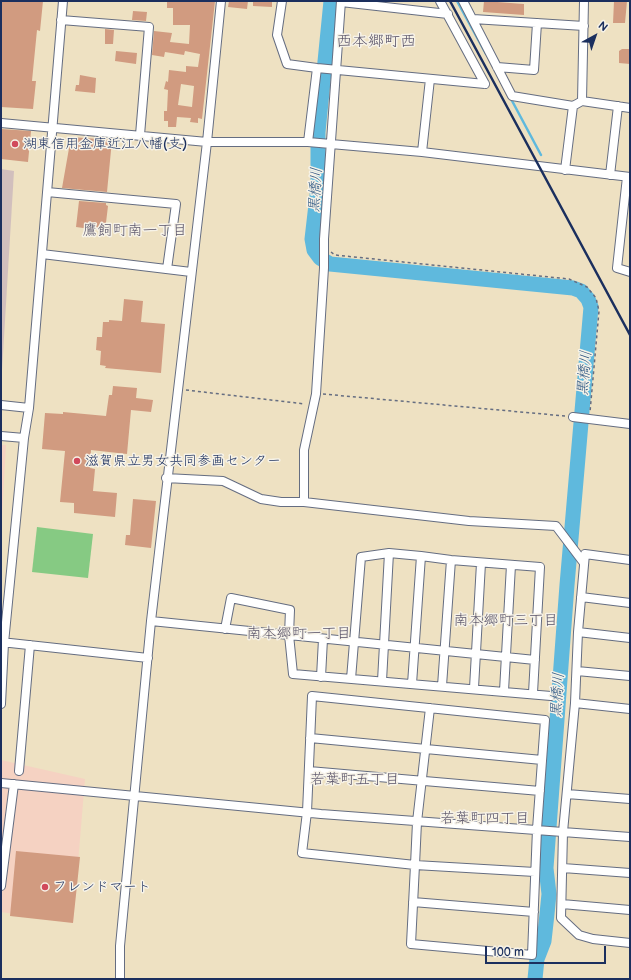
<!DOCTYPE html>
<html>
<head>
<meta charset="utf-8">
<style>
  body { margin:0 }
  #map { position:relative; width:631px; height:980px; overflow:hidden; background:#eee1c2; font-family:"Balsamiq Sans",sans-serif }
  canvas { display:block }
  .frame { position:absolute; inset:0; border:2px solid #1b2f5e; pointer-events:none }
  .north { position:absolute; left:575px; top:16px; width:40px; height:40px; -webkit-text-stroke:3px #f7f3e8; paint-order:stroke; rotate:40deg; font-size:11px; font-weight:700; line-height:16px; text-align:center; color:#1b2f5e }
  .north::after { content:''; display:block; margin:auto; width:14px; height:18px; background:#1b2f5e; clip-path:polygon(50% 0,100% 100%,50% 72%,0 100%) }
  .scale { position:absolute; left:485px; top:946px; width:121px; height:18px; box-sizing:border-box; border:2px solid #1b2f5e; border-top:0; padding-left:5px; font-size:12px; line-height:14px; white-space:nowrap; color:#1b2f5e; -webkit-text-stroke:3px #f7f3e8; paint-order:stroke }
</style>
</head>
<body>
<div id="map">
<canvas width="631" height="980"></canvas>
<div class="frame"></div>
<div class="north">N</div>
<div class="scale">100 m</div>
</div>
<script>
const context = document.querySelector('canvas').getContext('2d');
context.lineJoin = 'round';
function fill(path, color) { context.fillStyle = color; context.fill(path, 'evenodd'); }
const toPath = rows => new Path2D(rows.map(r => 'M' + r).join(''));
function trace(path, color, width, dash) { context.strokeStyle = color; context.lineWidth = width; context.lineCap = dash ? 'butt' : 'round'; context.setLineDash(dash || []); context.stroke(path); }
function write(font, color, halo, rows, align = 'center') {
  context.font = font + ' "Balsamiq Sans","Klee One",sans-serif'; context.lineWidth = 3; context.setLineDash([]); context.textBaseline = 'middle'; context.strokeStyle = halo; context.fillStyle = color; for (const [text, x, y, turn = 0] of rows) {
    context.save(); context.translate(x, y); context.rotate((+turn || 0) * Math.PI / 180); context.textAlign = isNaN(turn) ? turn : align; if (halo) context.strokeText(text, 0, 0); context.fillText(text, 0, 0); context.restore();
  }
}
fill(toPath([
  [1,445,6,445,1,535],
  [1,760,85,779,73,923,1,912]
]), '#f5d2c2');
fill(toPath([
  [1,169,14,171,1,387]
]), '#d1bfbd');
fill(toPath([
  [37,527,93,534,88,578,32,572]
]), '#86ca83');
trace(toPath([
  [457,1,486,54],
  [510,97,541,155]
]), '#5fb9dd', 2.5);
trace(toPath([
  [331,1,318,132,318,187,312,239,314,250,320,258,330,264,573,288,581,291,588,299,591,307,567,585,546,868,549,894,547,914,544,941,537,959,535,979]
]), '#5fb9dd', 15);
fill(toPath([
  [1,1,43,1,40,31,37,30,32,81,36,81,33,109,1,107],
  [167,1,215,1,202,119,198,118,198,123,190,122,191,118,177,117,176,127,168,127,168,121,164,121,164,111,167,111,168,90,164,89,166,81,168,82,169,70,186,72,186,66,198,67,200,54,185,51,184,55,165,52,164,57,152,55,154,31,172,33,170,42,189,44,190,25,173,25,173,8,167,8],
  [181,84,194,86,192,107,178,105],
  [229,1,248,1,247,9,228,7],
  [253,1,272,1,272,7,253,6],
  [484,1,524,4,524,15,483,12],
  [614,1,627,1,625,23,613,23],
  [133,11,147,12,146,21,132,20],
  [105,29,114,30,113,44,105,44],
  [622,49,630,49,630,64,619,63,619,51],
  [116,51,137,53,136,64,115,61],
  [80,75,96,78,95,93,75,91,76,85,79,85],
  [1,129,31,131,28,162,1,159],
  [71,137,112,140,107,192,62,188],
  [79,201,106,203,106,205,108,206,105,231,76,227],
  [124,299,143,301,141,322,165,324,161,373,105,368,106,366,100,365,101,351,96,350,97,337,102,337,103,322,109,322,109,320,122,321],
  [113,386,137,388,136,398,153,400,151,412,131,410,127,454,91,450,90,468,95,469,93,491,117,493,115,517,74,513,74,503,60,502,65,451,42,449,45,413,63,414,63,412,106,416,109,395,112,395],
  [133,499,156,501,151,548,125,545,126,535,130,535],
  [16,851,80,857,73,923,10,916]
]), '#d19b80');
const minor = toPath([
  [282,1,277,35,287,64,317,68,485,84],
  [440,1,485,84],
  [463,1,512,96,573,106,582,101,630,108],
  [341,2,448,14],
  [473,19,584,26],
  [61,20,149,27,140,135],
  [497,67,534,70,537,23],
  [582,101,584,1],
  [1,123,207,142,308,142,422,152,630,177],
  [308,142,317,68],
  [422,152,430,79],
  [565,170,573,106],
  [610,175,618,106],
  [627,177,617,268,630,272],
  [47,192,176,204,167,269],
  [42,254,191,272],
  [1,405,29,408],
  [573,417,630,424],
  [1,436,24,438],
  [166,478,223,481,261,499,281,502,304,502,469,521,556,526,584,563],
  [304,502,304,450,316,394,324,268,324,239,341,1],
  [630,560,585,554,578,632,575,703,563,832,561,918,579,935,593,939,630,943],
  [581,597,630,603],
  [151,621,535,660],
  [225,629,231,598,290,610,289,635,293,674,551,696],
  [578,632,630,638],
  [1,642,148,658],
  [577,671,630,676],
  [321,677,323,639],
  [351,679,361,557,389,553,421,556,451,560,540,567,533,693],
  [382,681,389,553],
  [412,684,421,556],
  [442,686,451,560],
  [474,688,481,563],
  [504,691,511,565],
  [312,696,545,720,537,829,532,955,411,944,415,865,302,853,307,812,312,696],
  [575,703,630,709],
  [1,704,4,643,24,438,29,408,63,1],
  [430,708,417,822,415,865,535,872],
  [310,738,542,760],
  [19,771,30,645],
  [309,771,540,791],
  [1,783,321,814,630,837],
  [567,794,630,799],
  [563,868,630,873],
  [1,886,14,784],
  [413,902,534,912],
  [562,904,630,910],
  [120,979,120,946,151,621,207,142,221,1]
]);
trace(minor, '#656d81', 10);
trace(toPath([
  [331,252,335,255,569,279,587,287,596,298,599,311,590,412],
  [186,390,305,404],
  [323,394,565,416]
]), '#656d81', 1.5, [3, 3]);
trace(minor, '#fff', 8);
trace(toPath([
  [450,1,630,335]
]), '#1b2f5e', 2.5);
for (const [x, y, r, color] of [
  [15,144,4,"#d1495b"],
  [77,461,4,"#d1495b"],
  [45,887,4,"#d1495b"]
]) { const dot = new Path2D(); dot.arc(x, y, r, 0, 2 * Math.PI); context.fillStyle = color; context.fill(dot); trace(dot, '#f7f3e8', 1.5); }
write('14px', '#1b2f5e', '#f7f3e8', [
  ["湖東信用金庫近江八幡(支)",23,144],
  ["滋賀県立男女共同参画センター",85,461],
  ["フレンドマート",53,887]
], 'left');
write('italic 15px', '#2f5884', '#f7f3e8', [
  ["黒橋川",316,190,-86],
  ["黒橋川",585,373,-85],
  ["黒橋川",558,695,-86]
]);
write('15px', '#5b556a', '#f7f3e8', [
  ["鷹飼町南一丁目",135,231],
  ["南本郷町三丁目",506,621],
  ["南本郷町一丁目",299,634],
  ["若葉町五丁目",355,780],
  ["若葉町四丁目",485,819]
]);
write('16px', '#5b556a', '#f7f3e8', [
  ["西本郷町西",376,42]
]);
</script>
</body>
</html>
